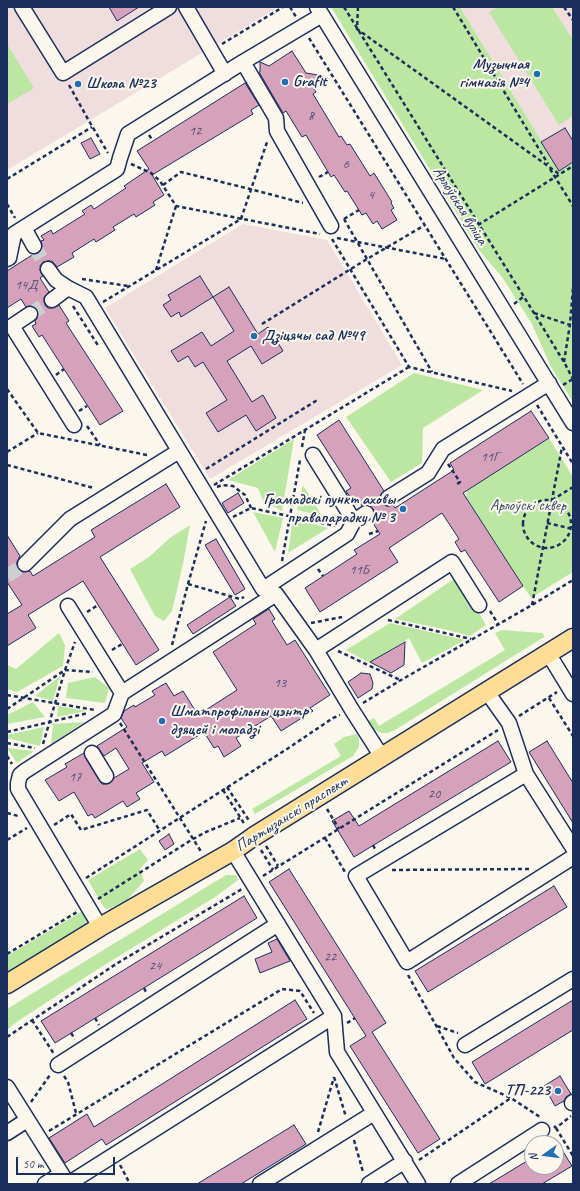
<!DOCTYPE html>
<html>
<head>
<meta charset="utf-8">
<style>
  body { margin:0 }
  #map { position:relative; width:580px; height:1191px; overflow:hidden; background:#fbf7ec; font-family:Caveat,sans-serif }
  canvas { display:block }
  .frame { position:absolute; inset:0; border:8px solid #1b2f5e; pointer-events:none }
  .north { position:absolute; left:524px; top:1135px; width:40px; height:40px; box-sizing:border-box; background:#fbf7ec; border:1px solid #a1a7b3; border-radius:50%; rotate:256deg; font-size:11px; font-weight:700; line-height:16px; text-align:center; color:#1b2f5e }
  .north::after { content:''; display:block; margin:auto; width:14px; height:18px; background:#1f6fb2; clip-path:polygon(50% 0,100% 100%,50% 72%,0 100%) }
  .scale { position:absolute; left:16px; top:1157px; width:99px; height:18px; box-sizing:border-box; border:2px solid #1b2f5e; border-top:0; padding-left:5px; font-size:12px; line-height:14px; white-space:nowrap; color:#1b2f5e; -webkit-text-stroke:3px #fbf7ec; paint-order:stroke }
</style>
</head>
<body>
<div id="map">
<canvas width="580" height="1191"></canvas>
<div class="frame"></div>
<div class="north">N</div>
<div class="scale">50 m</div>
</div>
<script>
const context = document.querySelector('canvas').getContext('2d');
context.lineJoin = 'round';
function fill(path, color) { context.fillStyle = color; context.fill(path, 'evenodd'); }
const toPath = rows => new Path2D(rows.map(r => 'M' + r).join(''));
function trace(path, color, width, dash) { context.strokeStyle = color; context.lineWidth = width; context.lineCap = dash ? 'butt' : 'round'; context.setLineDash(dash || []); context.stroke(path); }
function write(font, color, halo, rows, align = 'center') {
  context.font = font + ' Caveat,sans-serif'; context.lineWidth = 4; context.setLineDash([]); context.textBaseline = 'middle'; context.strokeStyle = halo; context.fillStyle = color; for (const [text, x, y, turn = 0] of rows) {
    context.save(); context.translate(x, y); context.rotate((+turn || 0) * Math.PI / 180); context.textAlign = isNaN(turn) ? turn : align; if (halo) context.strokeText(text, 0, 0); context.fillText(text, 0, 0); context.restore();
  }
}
fill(toPath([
  [7,7,274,7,275,9,7,170],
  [460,7,573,7,573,162,559,171],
  [243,224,327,240,402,365,210,479,105,308]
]), '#f0dddd');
fill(toPath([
  [331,7,460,7,559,170,573,163,573,402,551,367,532,324,502,277,479,250],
  [497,7,552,7,573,40,573,116,559,125,489,12],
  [7,44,34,88,7,104],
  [414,373,483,390,423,428,422,463,391,482,346,417],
  [549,438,573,477,573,572,531,598,466,498,467,490],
  [294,439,282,511,263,501,258,488,228,480],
  [303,485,322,516,297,510],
  [253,512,283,518,275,552],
  [293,518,328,528,288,553],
  [190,525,183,564,172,611,164,621,155,616,130,569,149,557,170,538],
  [458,576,486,625,470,636,448,630,395,619],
  [390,623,465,640,422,663,409,638,370,663,346,650],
  [502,630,542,633,544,635,544,637,395,730,388,733,382,733,372,729,367,722,374,718,379,726,505,650,495,633],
  [59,633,65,645,63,666,17,692,7,689,7,665,16,669],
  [60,676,53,701,35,696],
  [95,677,109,688,105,703,66,698,68,683],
  [33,702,45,717,7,724,7,715],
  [58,706,86,711,57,717],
  [84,722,51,744,53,724],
  [44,727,40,746,7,738,7,735],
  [357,734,359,739,359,747,353,756,255,814,252,809,341,756,334,744,344,737],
  [7,748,34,751,17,763],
  [140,849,148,860,140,869,144,881,128,899,111,908,106,909,103,906,88,880],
  [226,875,236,875,238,880,215,897,98,969,18,1021,7,1030,7,1009],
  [86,909,87,917,85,926,7,973,7,956]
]), '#bce7a3');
const building = toPath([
  [109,7,139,7,117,21,109,7],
  [292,51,306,73,318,75,313,87,316,92,313,94,339,137,341,136,347,145,350,144,370,176,374,173,392,202,391,203,394,208,391,210,397,220,382,229,377,221,373,224,366,213,362,215,347,191,345,192,334,175,331,177,306,135,302,137,286,111,283,113,259,72,260,72,260,62,269,66,292,51],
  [245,83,259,105,251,110,253,114,152,175,151,173,164,195,153,202,155,205,136,217,134,214,113,227,115,230,96,242,94,239,72,253,74,257,57,267,52,261,48,261,43,262,40,266,40,270,43,276,40,278,49,292,44,297,44,301,45,305,48,308,53,308,59,305,69,321,66,323,123,411,100,425,42,335,39,337,32,326,36,324,35,321,37,318,38,314,37,309,33,306,30,306,26,307,21,299,7,308,7,271,32,255,31,254,38,254,41,251,42,246,41,241,44,240,41,236,51,230,53,234,85,214,82,211,91,205,94,209,126,188,124,186,149,169,137,151,245,83],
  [565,128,573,141,573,162,559,171,541,142,565,128],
  [91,138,100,154,90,159,81,143,91,138],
  [200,276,213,297,181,317,179,312,171,317,163,305,171,300,168,295,200,276],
  [229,287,258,334,268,327,283,351,262,364,251,346,227,361,252,402,263,395,276,418,256,431,246,415,218,432,206,413,227,400,203,362,195,367,188,356,178,362,171,351,202,332,211,346,234,331,213,297,229,287],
  [531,411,549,438,463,493,523,586,499,602,465,550,461,552,455,542,459,539,442,513,389,548,398,562,320,612,305,588,357,554,354,550,380,534,371,520,374,516,374,513,373,509,369,505,365,505,362,506,357,498,352,500,346,491,351,488,317,435,339,420,384,491,381,494,380,498,381,503,384,505,388,506,393,505,395,508,454,470,450,463,531,411],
  [166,484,180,507,100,557,159,650,136,665,83,581,28,615,36,628,7,646,7,614,22,605,7,582,7,535,20,556,17,562,17,567,19,570,23,572,30,571,33,576,95,537,91,530,166,484],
  [238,493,244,503,228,513,222,503,238,493],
  [216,539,245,589,235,595,205,545,216,539],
  [230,597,236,606,193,634,187,625,230,597],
  [269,609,275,619,272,621,287,645,295,640,330,695,310,708,313,711,281,731,271,716,236,738,241,746,224,757,218,746,214,748,204,732,165,756,162,751,142,763,154,782,136,793,140,799,127,807,123,801,95,818,92,814,88,816,74,792,59,801,45,780,67,767,65,764,84,753,85,757,99,780,102,784,106,784,110,783,114,778,129,769,116,748,104,756,97,746,127,727,121,718,124,711,134,705,135,707,155,695,152,691,166,683,174,696,183,691,198,715,237,690,213,652,256,624,253,619,269,609],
  [405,642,404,665,391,673,370,662,405,642],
  [361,673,370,674,373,683,372,689,358,698,348,682,361,673],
  [498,741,511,762,354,857,332,821,349,811,359,826,498,741],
  [547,741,573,783,573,823,529,752,547,741],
  [169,834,174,844,165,850,159,841,169,834],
  [289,869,386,1023,372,1032,440,1139,418,1153,350,1046,366,1036,269,882,289,869],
  [554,886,567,907,428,992,415,971,554,886],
  [244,896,257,918,55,1043,41,1021,244,896],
  [277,939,290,961,260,973,255,959,272,952,268,943,277,939],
  [295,1000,307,1019,106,1145,102,1139,65,1163,49,1138,87,1114,94,1127,295,1000],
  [573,1000,573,1030,485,1084,472,1062,573,1000],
  [560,1076,571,1094,566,1097,564,1101,555,1106,544,1086,560,1076],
  [294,1125,306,1144,241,1184,197,1184,294,1125],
  [556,1140,572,1166,542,1184,489,1184,532,1158,532,1167,556,1167,556,1140]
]);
fill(building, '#d6a1ba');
trace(building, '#1b2f5e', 1);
trace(toPath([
  [34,246,48,269],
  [30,314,52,300],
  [7,576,25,564]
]), '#cecfd0', 14, [14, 7]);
const minor = toPath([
  [22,7,63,73,169,7],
  [186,7,225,74],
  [317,7,573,423],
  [243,62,276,118,277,131,331,226],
  [24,228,34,246],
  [7,259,9,258,14,234,117,169,120,158,128,134,243,62,322,15],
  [48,269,56,280,68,288,86,297,263,589,276,594,316,650,352,710,382,757],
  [52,300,68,288],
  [30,314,12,326,74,425],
  [313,455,354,521],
  [388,498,428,473,443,449,549,383],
  [25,564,70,519,179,451],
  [263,589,347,534,354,521,366,513],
  [68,606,122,693,276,594],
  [316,650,452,562,479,605],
  [548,653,573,694],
  [487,692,509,723,526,774,573,848],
  [92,753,106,776],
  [526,774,356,876,407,962,573,857],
  [233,851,334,1016,337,1052,418,1184],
  [100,927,18,789,18,783,20,775,25,771,114,714,122,693],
  [465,1045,573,979],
  [58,1065,278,924],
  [7,1087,68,1184,334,1016],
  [572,1103,573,1102],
  [7,1133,27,1120],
  [45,1184,61,1174],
  [260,1184,374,1113],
  [369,1184,405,1161],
  [458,1184,542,1130]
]);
const major = toPath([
  [7,984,100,927,233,851,253,837,573,638]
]);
trace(minor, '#1b2f5e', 17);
trace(major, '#1b2f5e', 21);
trace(toPath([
  [290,7,296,17],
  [344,7,534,313,564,362,573,379],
  [358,7,357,29,559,174],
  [453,7,548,164],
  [564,7,573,20],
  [309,38,523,384],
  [222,44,283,7],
  [69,85,89,121,108,153],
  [149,135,153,141],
  [131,164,151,173,160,181,176,206,320,234],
  [550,169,573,206],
  [319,177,328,172],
  [7,179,92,127],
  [163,185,181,172,250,189,303,203],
  [7,204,15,218],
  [344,219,432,372],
  [344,219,359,210],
  [478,225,573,166],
  [337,238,446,259],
  [332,239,409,367,512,391],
  [156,270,176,206],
  [82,279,128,286],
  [103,302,241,219,267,142],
  [514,304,523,297],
  [73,306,99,347],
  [534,313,573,326],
  [262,324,367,259,425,225],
  [564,362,570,324,573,288],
  [56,375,64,369],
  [563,385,573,379],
  [7,389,38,433,147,455],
  [537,405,573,464],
  [79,411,87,406],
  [87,426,100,445],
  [302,447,305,430],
  [7,452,38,433],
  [448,464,460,482,457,484],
  [7,465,94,488],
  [206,469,319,399],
  [214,485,409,367],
  [217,487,222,485,233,486,245,495,251,508],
  [552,500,573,487],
  '523 524a24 24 0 1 1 48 0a24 24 0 1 1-48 0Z',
  [233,517,251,508,336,526],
  [547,523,573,529],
  [369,534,378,531],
  [282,561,300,460],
  [318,569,323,576],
  [188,584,240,599,244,597],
  [532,605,562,447],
  [490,611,498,624],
  [87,612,98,605],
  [388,620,471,639],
  [311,623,342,617],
  [172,645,188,584,206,521],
  [112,650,122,644],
  [338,651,400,680],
  [7,695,95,710],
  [549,698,573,736],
  [363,703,401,680,532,605,573,580],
  [7,709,65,670,75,642],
  [519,716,557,692],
  [120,723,202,853],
  [7,732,88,713],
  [7,743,35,748],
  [43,744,65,670,93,672],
  [7,756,12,764],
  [227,787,250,822],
  [223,790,245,825],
  [327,809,339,829],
  [7,813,18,816],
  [54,825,71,814,81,830,147,810,160,831],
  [325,838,345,872],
  [7,840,27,828],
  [373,845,376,851],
  [266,846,278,866],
  [261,850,273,870],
  [392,870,529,869],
  [263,876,498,730],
  [86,878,287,749,333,718,340,715],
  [98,899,193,839,206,832,240,818],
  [7,954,77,912],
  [408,975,454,1058,475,1082,511,1098,540,1117],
  [144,988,147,994],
  [95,1018,99,1025],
  [32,1020,54,1054],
  [347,1023,355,1018],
  [437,1026,458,1033],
  [71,1033,75,1039],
  [7,1037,116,964,242,889],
  [64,1076,68,1082,76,1113],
  [334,1077,346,1117],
  [31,1102,50,1075],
  [554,1126,556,1128,571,1116],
  [556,1128,573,1156],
  [49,1131,282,989,300,991,314,1013],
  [318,1132,334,1077],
  [354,1140,363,1172],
  [419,1160,511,1098],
  [120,1165,130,1184]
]), '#1b2f5e', 2.5, [4, 3]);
trace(minor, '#fbf7ec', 14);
trace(major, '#fedd96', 18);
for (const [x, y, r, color] of [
  [537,74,4,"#1f6fb2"],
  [285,82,4,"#1f6fb2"],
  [78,84,4,"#1f6fb2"],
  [254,336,4,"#1f6fb2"],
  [403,509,4,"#1f6fb2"],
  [162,721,4,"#1f6fb2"],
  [558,1091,4,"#1f6fb2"]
]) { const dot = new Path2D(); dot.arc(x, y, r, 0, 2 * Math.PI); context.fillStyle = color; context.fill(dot); trace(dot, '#fbf7ec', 1.5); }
write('14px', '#4a4c75', null, [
  ["8",311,116],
  ["12",195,131],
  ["6",346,164],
  ["4",371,195],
  ["14Д",26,285],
  ["11Г",490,457],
  ["11Б",359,570],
  ["13",280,683],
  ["17",75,777],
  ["20",434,794],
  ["22",330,957],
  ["24",155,966]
]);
write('bold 16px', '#1b2f5e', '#fbf7ec', [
  ["Музычная",529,65,"right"],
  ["гімназія №4",529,83,"right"],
  ["Grafit",293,82],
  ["Школа №23",86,84],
  ["Дзіцячы сад №49",262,336],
  ["Грамадскі пункт аховы",395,500,"right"],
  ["правапарадку № 3",395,518,"right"],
  ["Шматпрофільны цэнтр",170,712],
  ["дзяцей і моладзі",170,730],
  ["ТП-223",550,1091,"right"]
], 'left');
write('16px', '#1b2f5e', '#fbf7ec', [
  ["Арлоўская вуліца",460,206,58],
  ["Партызанскі праспект",292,814,-32]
]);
write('16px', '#3b546c', '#fbf7ec', [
  ["Арлоўскі сквер",528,506]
]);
</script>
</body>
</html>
